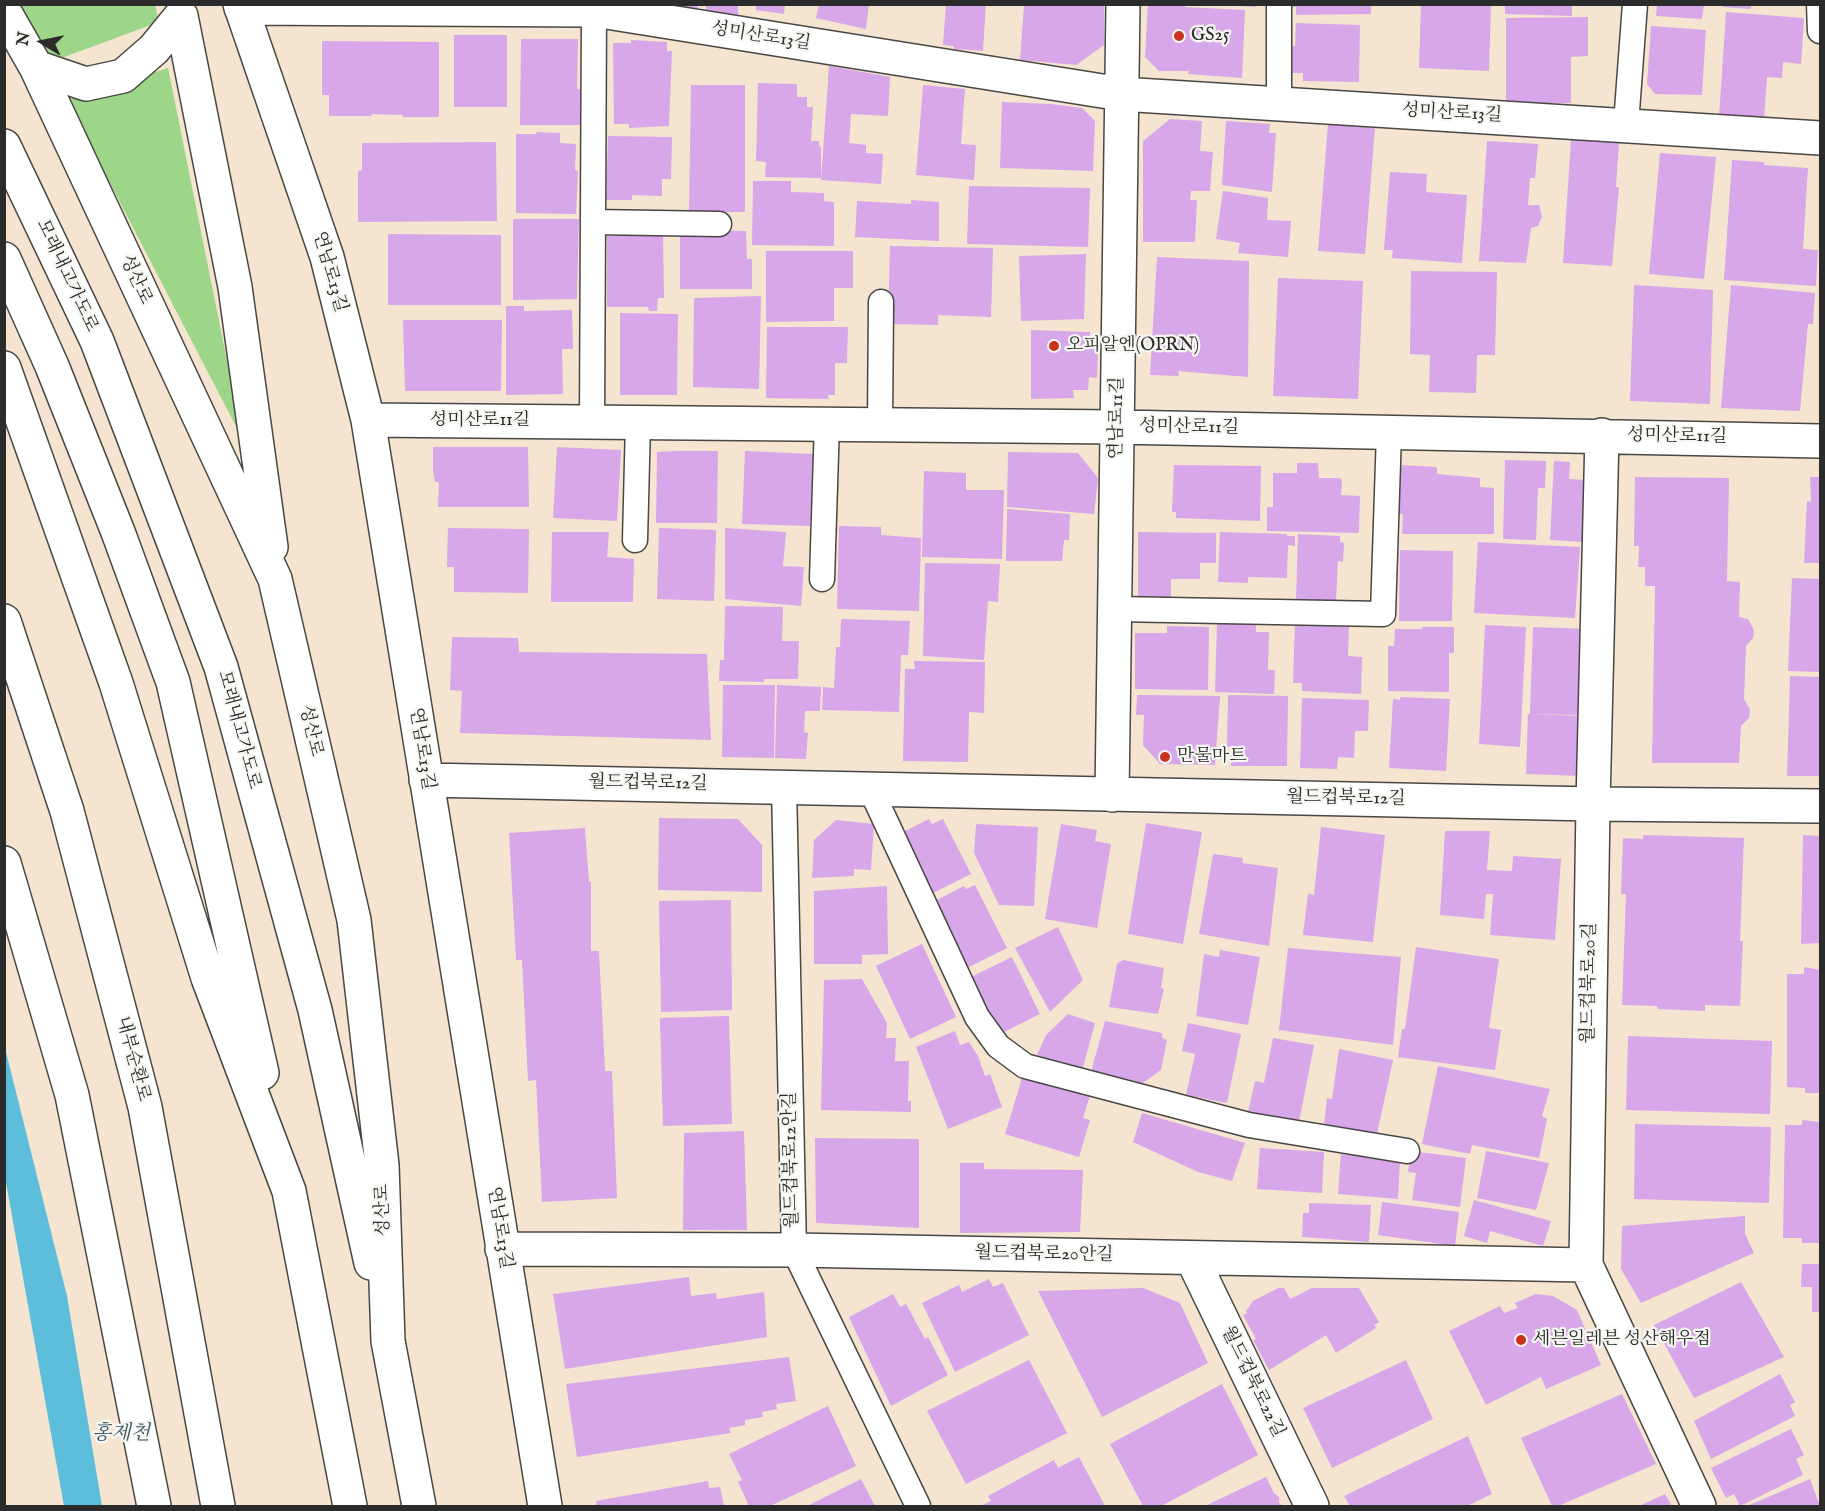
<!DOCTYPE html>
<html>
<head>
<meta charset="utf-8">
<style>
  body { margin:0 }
  #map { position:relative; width:1825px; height:1511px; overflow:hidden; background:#f5e4cf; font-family:"IM FELL English",serif }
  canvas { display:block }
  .frame { position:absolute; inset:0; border:6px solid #2b2b2b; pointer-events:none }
  .north { position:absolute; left:12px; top:12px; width:60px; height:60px; -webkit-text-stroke:4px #f6f6f2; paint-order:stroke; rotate:280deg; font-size:16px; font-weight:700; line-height:24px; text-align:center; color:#2b2b2b }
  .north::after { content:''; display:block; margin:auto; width:21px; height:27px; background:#2b2b2b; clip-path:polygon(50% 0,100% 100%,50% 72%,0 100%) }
</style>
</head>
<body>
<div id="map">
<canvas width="1825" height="1511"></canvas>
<div class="frame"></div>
<div class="north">N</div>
</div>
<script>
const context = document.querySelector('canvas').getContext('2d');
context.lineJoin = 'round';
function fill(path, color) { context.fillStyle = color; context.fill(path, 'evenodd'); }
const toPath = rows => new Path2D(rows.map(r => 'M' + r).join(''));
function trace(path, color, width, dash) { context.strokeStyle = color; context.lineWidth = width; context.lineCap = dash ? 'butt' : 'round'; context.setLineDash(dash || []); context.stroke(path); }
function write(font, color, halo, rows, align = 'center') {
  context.font = font + ' "IM FELL English","Noto Serif KR",serif'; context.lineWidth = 4.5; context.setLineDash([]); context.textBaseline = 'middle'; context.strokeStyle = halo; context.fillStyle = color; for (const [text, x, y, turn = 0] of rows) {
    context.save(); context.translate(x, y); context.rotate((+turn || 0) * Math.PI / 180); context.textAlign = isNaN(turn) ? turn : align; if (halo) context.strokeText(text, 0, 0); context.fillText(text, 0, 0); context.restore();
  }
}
fill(toPath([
  [17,5,155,5,159,22,48,63],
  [168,68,243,440,67,100]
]), '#9dd689');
fill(toPath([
  [4,654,206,1506,64,1506,5,1177]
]), '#5dbedc');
fill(toPath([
  [5,651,88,919,209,1506,102,1506,67,1296,4,1044]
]), '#f5e4cf');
fill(toPath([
  [666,4,698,4,697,11],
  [706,4,738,4,738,15,706,12],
  [756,4,785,4,784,14,756,10],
  [819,4,869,4,866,29,816,18],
  [946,4,986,4,983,51,954,49,954,46,943,45],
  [1148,4,1185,4,1185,7,1245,10,1242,78,1188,74,1189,71,1159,71,1145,57],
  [1240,4,1257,4,1256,7,1240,6],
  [1288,4,1371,4,1371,14,1296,15,1296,7,1288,7],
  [1421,4,1491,4,1489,71,1419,68],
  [1505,4,1572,4,1572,16,1505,14],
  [1657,4,1704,4,1702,19,1656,16],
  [1723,4,1751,4,1751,9,1723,7],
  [1024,5,1104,5,1104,45,1076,65,1020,60],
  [1726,12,1804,18,1801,64,1783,62,1782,78,1767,77,1764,120,1719,117],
  [1588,17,1588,56,1571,57,1571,103,1506,103,1506,18],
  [1296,23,1360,25,1359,82,1303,81,1303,73,1290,73,1290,46,1295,46],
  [1651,26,1706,30,1702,95,1655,94,1647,84],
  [454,35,507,35,507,107,454,107],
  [521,39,578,39,577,89,582,89,582,125,520,125],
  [631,40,667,42,667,51,672,51,669,126,629,128,629,124,614,124,613,43,631,43],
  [322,41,439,42,439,117,402,117,403,115,371,114,372,116,329,116,329,95,322,95],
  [829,66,890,77,888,116,851,114,849,143,866,145,866,153,883,154,881,184,821,180],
  [758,83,797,84,797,97,807,97,807,107,813,107,811,141,819,141,819,147,821,146,821,178,765,177,766,162,756,161],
  [691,85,745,85,745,212,689,212],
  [923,85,965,89,961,144,976,145,974,180,916,175],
  [1002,102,1051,104,1082,108,1095,121,1093,171,1000,168],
  [1170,119,1202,121,1200,151,1213,152,1210,191,1191,191,1190,200,1197,200,1195,242,1143,242,1143,141],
  [1226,121,1270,124,1269,133,1276,133,1272,192,1222,185],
  [1328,124,1375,128,1365,254,1318,251],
  [536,132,560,133,560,143,576,144,575,170,578,171,576,214,516,213,516,134,537,134],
  [608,136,672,137,671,179,662,179,662,196,632,195,632,200,606,200],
  [1571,139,1619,143,1616,187,1619,187,1612,266,1563,263],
  [1487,141,1538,144,1535,178,1530,178,1528,205,1539,205,1542,217,1538,226,1531,228,1526,263,1479,261],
  [496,142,497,221,358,222,358,171,362,170,362,143],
  [1660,153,1716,157,1704,279,1649,274],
  [1732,160,1764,162,1764,165,1808,168,1803,249,1818,250,1816,286,1724,280],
  [1390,172,1427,174,1426,192,1467,195,1462,263,1392,258,1393,250,1384,250],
  [753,181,791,181,791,192,824,193,824,201,834,202,834,246,752,245],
  [969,186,1090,188,1088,247,967,244],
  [1223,191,1268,198,1267,220,1291,221,1288,257,1238,253,1240,243,1216,239],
  [911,200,939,202,939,241,855,237,857,201,911,204],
  [513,219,579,219,577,299,513,300],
  [710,230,746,231,747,259,752,259,752,289,680,289,680,234],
  [388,234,501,235,501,305,388,305],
  [663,235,664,298,658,298,657,311,649,311,648,307,607,307,607,236],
  [890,246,993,248,991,317,938,315,938,325,888,324],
  [766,251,853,251,853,288,834,288,834,321,766,322],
  [1086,254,1084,319,1021,321,1019,256],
  [1157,257,1249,261,1248,377,1178,371,1179,376,1150,375],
  [1411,271,1497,272,1495,355,1477,355,1476,393,1429,392,1430,355,1410,354],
  [1278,278,1363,281,1358,399,1273,396],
  [1634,285,1713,290,1710,404,1630,401],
  [1731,285,1815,293,1813,324,1808,324,1800,411,1721,408],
  [761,296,759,389,693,387,694,298],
  [506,306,524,306,524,311,572,310,573,349,562,349,563,394,506,395],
  [620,313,678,314,677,395,620,395],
  [403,320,502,320,501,391,405,391],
  [767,327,848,327,847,363,835,363,835,395,828,395,829,399,766,398],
  [1031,330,1090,332,1090,348,1098,348,1097,378,1089,377,1088,390,1073,390,1074,398,1031,399],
  [433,447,528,447,529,507,438,507,439,482,435,482,433,471],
  [557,447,621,450,617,521,553,518],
  [675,451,718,451,717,523,656,523,657,452],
  [745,451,813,454,810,526,742,524],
  [1008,452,1078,453,1098,478,1094,514,1007,507],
  [1505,460,1546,461,1545,488,1538,488,1536,540,1503,539],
  [1554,461,1570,462,1569,479,1587,480,1584,542,1550,540],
  [1297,463,1318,463,1319,478,1339,478,1342,480,1341,495,1360,496,1359,533,1267,531,1267,507,1273,507,1273,473,1297,473],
  [1174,465,1261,466,1260,521,1176,518,1176,512,1172,512],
  [1400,465,1437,467,1437,474,1480,478,1480,487,1494,488,1494,534,1402,534,1403,514,1397,514],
  [924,471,966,473,966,490,1004,490,1002,559,922,557],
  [1635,477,1729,478,1727,581,1740,582,1739,617,1748,619,1753,628,1754,633,1753,638,1746,646,1744,699,1750,710,1749,718,1741,726,1739,763,1652,763,1655,586,1645,586,1645,567,1638,567,1639,546,1634,546],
  [1810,477,1820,477,1820,563,1804,563,1807,501,1811,502],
  [1007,509,1070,514,1069,540,1064,540,1062,561,1006,561],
  [839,526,881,527,881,535,921,538,919,611,837,609],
  [448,528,529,529,528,593,454,592,454,567,447,567],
  [659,528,716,530,714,601,657,599],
  [725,528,786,532,783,566,804,567,801,606,725,599],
  [552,532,609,532,607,557,634,559,633,602,551,602],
  [1138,532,1216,533,1216,563,1200,563,1200,579,1171,579,1171,602,1138,602],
  [1220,532,1287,534,1287,536,1295,536,1295,546,1288,545,1287,578,1248,577,1248,583,1218,582],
  [1298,534,1340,536,1340,542,1344,543,1343,562,1338,561,1336,601,1296,599],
  [1478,542,1580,547,1575,618,1474,613],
  [1400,550,1453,551,1452,621,1399,621],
  [925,563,1000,564,998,602,988,601,984,660,923,656],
  [1792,578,1820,579,1820,672,1788,671],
  [725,606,783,607,782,641,799,641,798,679,764,679,764,682,719,681,720,660,724,660],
  [841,619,910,621,908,655,901,655,899,712,822,710,823,687,834,688,836,647,840,647],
  [1217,621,1256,622,1256,632,1269,632,1268,670,1275,670,1274,694,1215,692],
  [1295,622,1349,623,1348,656,1362,657,1361,694,1302,691,1302,683,1293,683],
  [1485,625,1526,627,1520,747,1479,744],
  [1167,626,1209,627,1208,690,1135,689,1135,633,1167,633],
  [1422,627,1454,627,1454,653,1449,653,1449,692,1388,691,1388,646,1394,646,1395,629,1422,629],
  [1533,627,1588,629,1585,715,1530,714],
  [452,637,518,638,519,652,707,654,711,740,460,733,462,691,450,690],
  [914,661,985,662,984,713,969,712,968,762,903,761,905,669,915,669],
  [1790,676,1820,677,1820,776,1787,776],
  [723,685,775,685,774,758,722,757],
  [777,685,821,687,820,711,805,711,804,732,808,733,806,759,775,758],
  [1137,695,1220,696,1215,765,1160,764,1143,745,1144,715,1136,715],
  [1228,695,1288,696,1287,766,1231,766,1231,747,1227,747],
  [1400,697,1450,699,1446,771,1389,768,1393,699,1400,700],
  [1302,698,1369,700,1368,731,1355,731,1354,758,1338,757,1337,769,1300,768],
  [1528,714,1585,716,1583,776,1526,774],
  [659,818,738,819,762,845,762,892,658,890],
  [929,819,932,824,943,819,971,874,931,894,901,833],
  [836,820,874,824,871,870,854,869,854,876,812,878,814,840],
  [1146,823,1202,832,1183,944,1128,934],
  [976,824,1038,827,1034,906,999,905,974,853],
  [1061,824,1097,830,1095,841,1111,844,1097,928,1045,919],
  [1321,827,1385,835,1373,942,1303,935,1308,894,1314,895],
  [585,828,589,882,591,882,591,951,599,951,605,1071,612,1071,617,1198,542,1202,536,1080,528,1081,522,960,516,960,509,833],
  [1445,831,1490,831,1487,870,1512,871,1513,856,1561,859,1555,940,1490,935,1493,894,1486,894,1484,919,1440,915],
  [1643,835,1744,838,1740,941,1743,941,1740,1006,1705,1005,1705,1011,1658,1009,1657,1006,1622,1005,1626,894,1621,894,1623,838,1643,839],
  [1803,835,1820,836,1820,943,1801,944],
  [1213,854,1243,858,1242,863,1278,868,1269,946,1199,934],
  [975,885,1007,948,967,968,933,902,964,886,966,889],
  [887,886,888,954,862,955,862,964,814,964,814,891],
  [731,900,732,1010,661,1012,659,901],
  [1058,927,1083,980,1050,1012,1015,948],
  [922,944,956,1017,910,1039,876,966],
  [1416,947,1499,959,1489,1028,1501,1030,1495,1070,1398,1057,1402,1029,1405,1029],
  [1288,948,1401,957,1393,1045,1279,1030],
  [1220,950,1260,957,1248,1025,1196,1016,1204,954,1219,957],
  [1012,957,1040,1014,1000,1034,971,977],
  [1123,960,1164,968,1161,988,1164,989,1158,1014,1109,1007,1117,964],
  [1804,967,1820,970,1820,1093,1805,1093,1805,1088,1787,1087,1787,974,1804,974],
  [862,979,887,1023,886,1038,896,1038,895,1061,909,1061,908,1101,911,1101,911,1112,821,1110,824,980],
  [1068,1014,1095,1023,1082,1071,1037,1055,1046,1035],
  [729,1016,732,1124,663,1126,660,1018],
  [1105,1021,1162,1033,1162,1038,1167,1040,1161,1070,1140,1085,1091,1072],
  [1188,1023,1241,1034,1227,1103,1186,1095,1195,1054,1182,1051],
  [955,1031,960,1045,969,1042,978,1056,985,1076,990,1074,1002,1107,948,1129,916,1047],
  [1628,1036,1772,1041,1770,1114,1626,1110],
  [1273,1038,1314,1045,1299,1122,1248,1112,1255,1081,1264,1083],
  [1339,1049,1393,1060,1376,1138,1324,1125,1327,1098,1332,1099],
  [1438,1066,1550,1089,1542,1116,1547,1119,1539,1158,1472,1145,1470,1154,1422,1144],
  [1023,1075,1090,1096,1083,1118,1090,1120,1079,1157,1005,1134],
  [1142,1113,1245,1143,1232,1181,1198,1172,1133,1142],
  [1802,1120,1820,1122,1820,1243,1802,1243,1802,1238,1783,1238,1785,1125,1802,1125],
  [1635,1124,1771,1127,1769,1203,1634,1199],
  [744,1131,747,1230,683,1230,684,1133],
  [815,1138,919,1139,919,1228,816,1223],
  [1260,1148,1324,1152,1322,1193,1257,1189],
  [1411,1151,1466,1158,1460,1207,1412,1200,1416,1173,1408,1172],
  [1486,1151,1549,1163,1536,1210,1477,1198],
  [1341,1154,1400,1161,1398,1199,1338,1194],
  [960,1163,984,1163,984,1169,1083,1170,1080,1232,960,1233],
  [1474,1200,1551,1221,1543,1246,1490,1231,1487,1243,1464,1236],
  [1382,1202,1459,1212,1455,1246,1378,1235],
  [1309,1203,1371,1205,1369,1242,1302,1237,1303,1213,1309,1213],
  [1745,1216,1745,1234,1754,1253,1641,1303,1621,1269,1622,1226],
  [1802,1264,1820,1264,1820,1312,1812,1312,1812,1287,1801,1287],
  [689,1277,691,1296,716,1293,717,1299,764,1292,767,1337,565,1369,553,1294],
  [989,1279,993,1287,1003,1283,1029,1335,955,1372,922,1303,959,1285,962,1292],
  [1741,1282,1784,1357,1694,1398,1654,1325],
  [1143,1288,1180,1303,1208,1363,1102,1417,1038,1291],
  [1278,1288,1284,1288,1290,1299,1312,1288,1359,1288,1379,1322,1374,1325,1376,1328,1336,1353,1326,1335,1269,1370,1253,1340,1256,1339,1243,1315,1247,1313,1246,1311,1253,1301],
  [893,1294,900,1307,906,1304,925,1339,928,1337,948,1375,891,1406,849,1317],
  [1536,1294,1553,1296,1577,1310,1601,1365,1546,1389,1541,1377,1486,1405,1449,1331,1500,1306,1504,1313,1518,1308,1515,1303],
  [789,1357,796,1401,776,1404,777,1409,762,1412,763,1417,745,1420,745,1425,729,1428,731,1433,577,1457,566,1384],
  [1029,1360,1067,1433,966,1484,927,1411],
  [1406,1360,1433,1419,1332,1468,1303,1408],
  [1780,1374,1795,1402,1790,1405,1795,1416,1711,1459,1694,1421],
  [1222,1384,1258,1455,1161,1506,1143,1506,1110,1444],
  [1622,1394,1656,1464,1558,1506,1552,1506,1521,1438],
  [828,1406,856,1466,770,1506,749,1506,738,1482,742,1480,729,1454],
  [1791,1429,1804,1455,1796,1459,1803,1475,1740,1506,1734,1494,1726,1498,1711,1468],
  [1468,1436,1492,1494,1467,1506,1350,1506,1344,1496],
  [1079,1457,1105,1506,980,1506,991,1501,988,1496,1054,1460,1058,1468],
  [1266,1477,1274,1493,1279,1497,1279,1502,1282,1506,1205,1506],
  [861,1479,875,1506,807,1506],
  [1810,1479,1820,1506,1747,1506],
  [708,1481,709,1488,720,1487,724,1506,597,1506,596,1501],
  [1665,1494,1672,1506,1639,1506]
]), '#d7a7e9');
const lane = toPath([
  [1819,4,1820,31],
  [1279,103,1279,4],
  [1626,124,1635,4],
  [593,222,719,224],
  [592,421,594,10],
  [880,424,881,302],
  [635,540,638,422],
  [822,579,827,423],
  [1115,609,1383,614,1389,432],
  [784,786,794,1250,918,1506],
  [871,790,977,1017,998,1046,1025,1066,1249,1125,1407,1151]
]);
const street = toPath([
  [240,4,327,257,368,420,545,1506],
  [241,8,594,10,1121,94,1820,138],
  [368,420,1118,427,1820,441],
  [1602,435,1593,804,1586,1265,1699,1506],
  [426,780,1593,804,1820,806],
  [1112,795,1123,4],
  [502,1249,794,1250,1586,1265],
  [1192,1258,1312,1506]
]);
const primary = toPath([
  [4,11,36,67,275,579,354,920,382,1165,388,1341,419,1506],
  [181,16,235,287,271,547],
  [36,67,86,84,123,76,154,49,181,16],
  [4,146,97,341,221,667,315,1010,371,1263],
  [4,259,52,366,118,532,173,682,262,1073],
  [4,368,116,683,208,978,289,1191,350,1506]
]);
const highway = toPath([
  [4,621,67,811,145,1107,218,1506],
  [4,863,72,1095,154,1506]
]);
trace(lane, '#494744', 27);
trace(street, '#494744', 36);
trace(primary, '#494744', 36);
trace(highway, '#494744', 36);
trace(lane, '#fff', 24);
trace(street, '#fff', 33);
trace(primary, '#fff', 33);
trace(highway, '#fff', 33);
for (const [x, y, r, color] of [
  [1179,36,6,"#c8321e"],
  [1054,346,6,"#c8321e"],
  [1165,757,6,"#c8321e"],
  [1521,1340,6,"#c8321e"]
]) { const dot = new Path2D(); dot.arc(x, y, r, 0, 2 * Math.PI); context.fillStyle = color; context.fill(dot); trace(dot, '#f6f6f2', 2); }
write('18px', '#2b2b2b', '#f6f6f2', [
  ["GS25",1191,36],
  ["오피알엔(OPRN)",1066,346],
  ["만물마트",1177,757],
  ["세븐일레븐 성산해우점",1533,1340]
], 'left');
write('18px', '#2b2b2b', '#f6f6f2', [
  ["성미산로13길",761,37,9],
  ["성미산로13길",1452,114,3],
  ["연남로13길",329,272,74],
  ["모래내고가도로",66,276,65],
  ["성산로",135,280,65],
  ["연남로11길",1118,418,-89],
  ["성미산로11길",480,421],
  ["성미산로11길",1189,428,1],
  ["성미산로11길",1677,437,1],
  ["모래내고가도로",238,730,75],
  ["성산로",310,731,77],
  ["연남로13길",421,749,81],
  ["월드컵북로12길",648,784,1],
  ["월드컵북로12길",1346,799,1],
  ["월드컵북로20길",1590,983,-89],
  ["내부순환로",132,1059,75],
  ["월드컵북로12안길",792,1160,-91],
  ["성산로",384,1210,-92],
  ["연남로13길",499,1228,81],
  ["월드컵북로20안길",1044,1255,1],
  ["월드컵북로22길",1252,1382,64]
]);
write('italic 20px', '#3a5760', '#f6f6f2', [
  ["홍제천",121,1435]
]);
</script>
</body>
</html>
